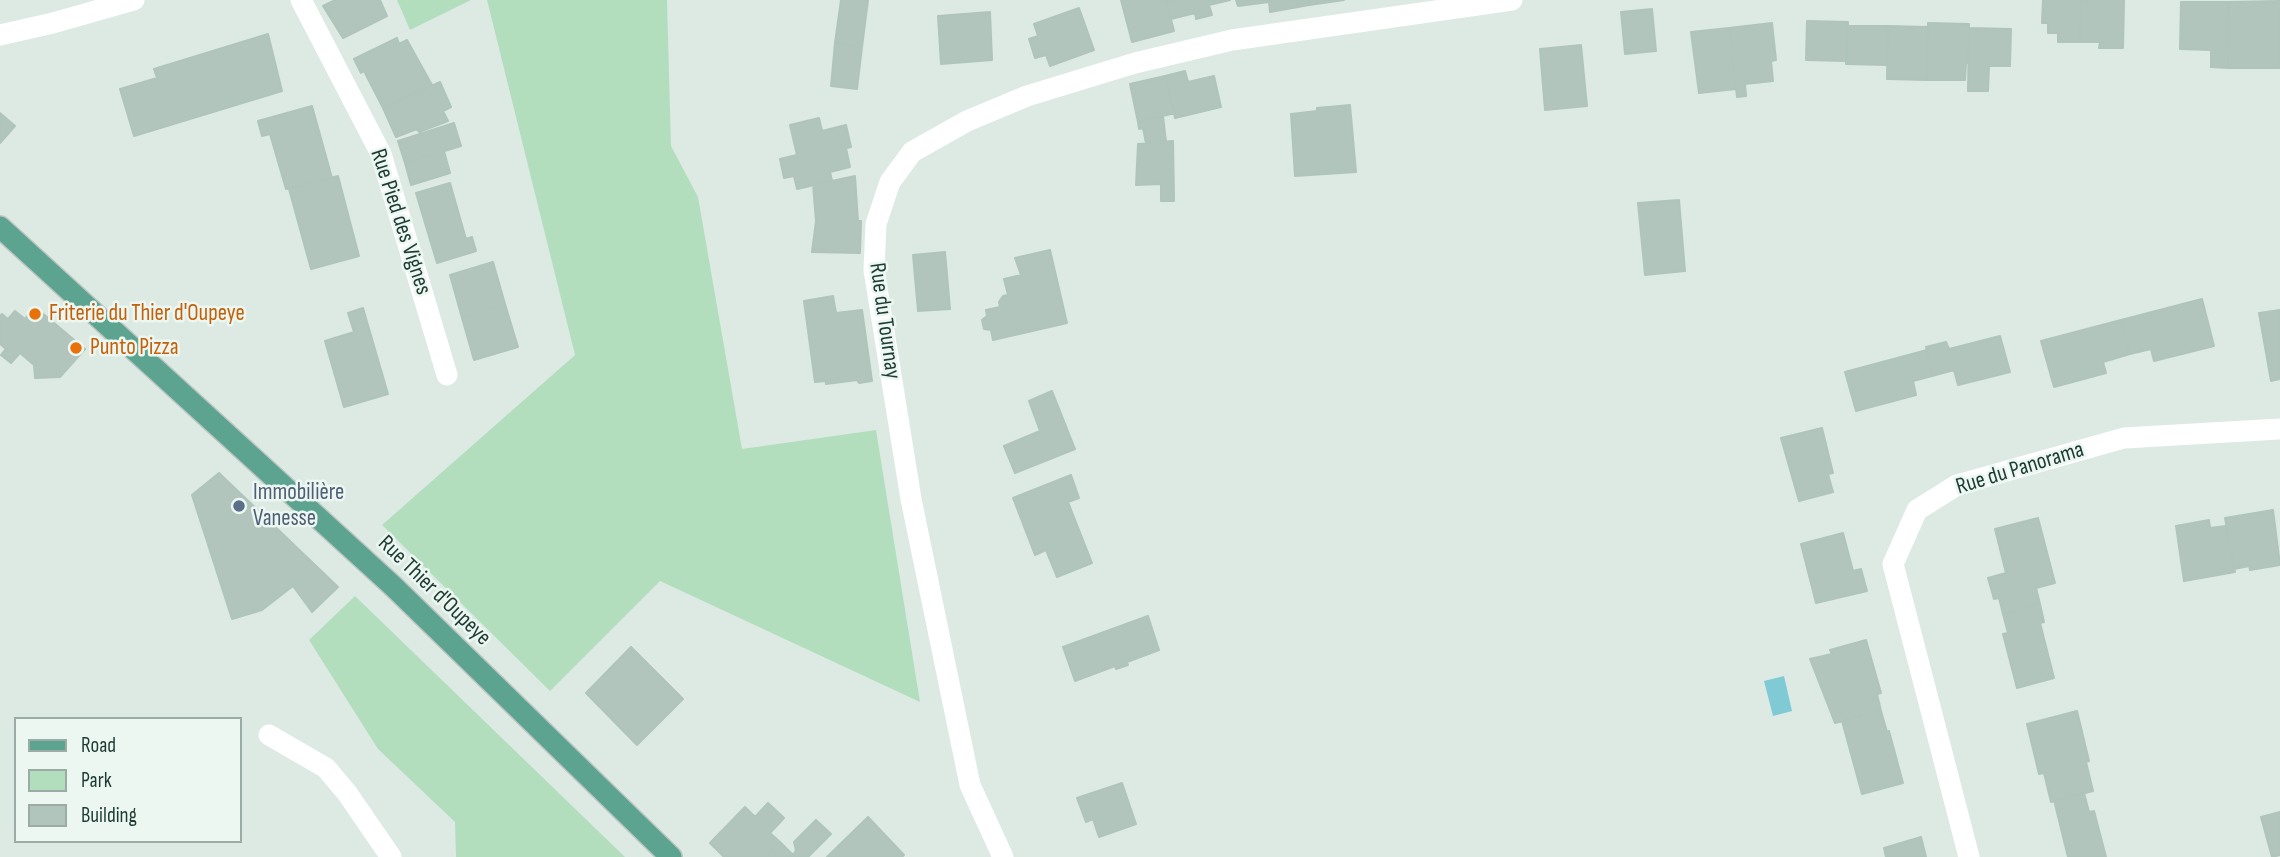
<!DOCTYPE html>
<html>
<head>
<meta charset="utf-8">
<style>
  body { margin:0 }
  #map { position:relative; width:2280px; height:857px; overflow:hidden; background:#ddeae4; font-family:"Sofia Sans Condensed",sans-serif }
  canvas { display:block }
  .legend { position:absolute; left:14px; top:717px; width:228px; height:126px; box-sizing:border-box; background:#edf7f2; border:2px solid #9aaca5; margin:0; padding:9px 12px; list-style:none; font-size:21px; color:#1d3b32 }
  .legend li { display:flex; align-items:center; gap:14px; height:35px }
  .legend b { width:35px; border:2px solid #9aaca5 }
</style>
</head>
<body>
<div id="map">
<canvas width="2280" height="857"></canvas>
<ul class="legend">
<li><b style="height:9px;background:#5da490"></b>Road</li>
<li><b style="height:19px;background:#b3debe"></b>Park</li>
<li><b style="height:19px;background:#b2c5bd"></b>Building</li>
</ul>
</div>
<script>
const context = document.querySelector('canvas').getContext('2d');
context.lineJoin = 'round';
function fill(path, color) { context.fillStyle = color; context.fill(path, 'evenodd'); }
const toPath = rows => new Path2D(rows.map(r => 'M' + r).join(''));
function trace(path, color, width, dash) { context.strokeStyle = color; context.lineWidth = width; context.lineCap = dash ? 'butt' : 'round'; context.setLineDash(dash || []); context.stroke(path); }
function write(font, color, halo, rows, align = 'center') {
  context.font = font + ' "Sofia Sans Condensed",sans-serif'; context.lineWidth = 5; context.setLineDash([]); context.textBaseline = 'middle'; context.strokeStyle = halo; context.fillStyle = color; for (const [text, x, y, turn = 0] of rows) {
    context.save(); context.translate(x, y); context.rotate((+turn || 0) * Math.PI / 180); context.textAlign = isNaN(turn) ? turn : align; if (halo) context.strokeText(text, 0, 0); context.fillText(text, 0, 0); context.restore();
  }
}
fill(toPath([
  [397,0,471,0,410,30],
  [487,0,667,0,671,146,698,197,742,449,876,430,920,702,660,581,550,691,382,525,575,355],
  [355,596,625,857,456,857,455,822,378,749,309,640]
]), '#b3debe');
fill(toPath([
  [1784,676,1792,711,1773,716,1764,681]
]), '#7fcad5');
const building = toPath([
  [335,0,380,0,387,16,343,38,323,6,335,0],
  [841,0,868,0,862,47,835,43,841,0],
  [1121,0,1166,0,1174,31,1132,42,1121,0],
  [1166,0,1230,0,1209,5,1212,15,1196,19,1195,13,1171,19,1166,0],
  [1236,0,1309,0,1309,5,1270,12,1269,2,1238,6,1236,0],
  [1309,0,1344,0,1309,5,1309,0],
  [2043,0,2081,0,2080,42,2058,42,2058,33,2048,33,2048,23,2042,23,2043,0],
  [2081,0,2124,0,2123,48,2099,48,2100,42,2080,42,2081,0],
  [2280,1,2280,68,2228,68,2228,2,2280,1],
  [2181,2,2229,2,2228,68,2211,67,2211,50,2180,49,2181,2],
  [1079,8,1094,50,1050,66,1046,55,1035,58,1029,39,1038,36,1034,24,1079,8],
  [1652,9,1656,51,1625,54,1621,12,1652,9],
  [990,12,992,60,941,64,938,16,990,12],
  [1807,21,1848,22,1847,61,1806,60,1807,21],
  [1772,23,1776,60,1771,61,1773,81,1745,84,1746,96,1737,97,1729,28,1772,23],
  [1928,23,1969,24,1968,63,1966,63,1965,80,1927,80,1928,23],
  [1847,26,1888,26,1887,65,1846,64,1847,26],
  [1888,26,1927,27,1927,80,1887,79,1888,26],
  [1729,28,1736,89,1699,93,1691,32,1729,28],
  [1969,28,2011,29,2010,66,1989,66,1988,91,1968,91,1969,28],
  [268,34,282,91,134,136,120,89,157,78,154,69,268,34],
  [397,38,399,44,407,40,432,85,383,108,364,71,361,73,354,59,397,38],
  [835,43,862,47,857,89,831,86,835,43],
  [1581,45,1587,106,1545,110,1540,49,1581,45],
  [1185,71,1188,82,1214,76,1221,107,1175,118,1165,76,1185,71],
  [1165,76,1175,113,1138,122,1130,84,1165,76],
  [440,82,451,107,443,111,448,121,419,132,417,129,396,137,383,108,440,82],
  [1350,105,1356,172,1295,176,1291,114,1317,111,1317,108,1350,105],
  [312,106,332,178,286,189,270,134,262,136,258,121,312,106],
  [0,113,15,126,0,143,0,113],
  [1163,116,1166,142,1146,143,1143,128,1139,129,1138,122,1163,116],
  [819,118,822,131,846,125,851,147,846,148,850,167,830,172,832,181,797,189,794,176,784,178,780,159,797,155,790,125,819,118],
  [454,123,461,146,405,163,398,141,454,123],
  [1173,141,1174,201,1161,201,1161,184,1136,185,1138,144,1173,141],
  [444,151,450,173,411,185,405,163,444,151],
  [338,176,359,256,311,269,289,189,338,176],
  [855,176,858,221,861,221,860,253,812,252,816,221,813,185,855,176],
  [450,183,466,239,472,237,476,251,437,263,416,193,450,183],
  [1679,200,1685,271,1645,275,1638,203,1679,200],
  [1050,250,1067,323,993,340,991,330,984,329,982,320,987,316,986,310,1000,307,999,302,1003,296,1008,295,1004,279,1021,275,1015,258,1050,250],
  [945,252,950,309,918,311,913,255,945,252],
  [493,262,505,304,462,318,450,275,493,262],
  [833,296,836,313,862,310,872,381,859,383,857,380,826,384,826,381,815,382,804,301,833,296],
  [2202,299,2214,346,2154,361,2151,349,2130,354,2121,320,2202,299],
  [505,304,518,347,474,360,462,318,505,304],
  [35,307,85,349,60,377,35,378,34,365,20,353,11,363,1,355,6,349,0,344,0,316,2,314,8,319,15,311,25,319,35,307],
  [363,308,388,394,344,407,325,341,354,332,348,313,363,308],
  [2280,310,2280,379,2271,381,2259,313,2280,310],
  [2121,320,2130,354,2103,362,2106,373,2054,387,2041,341,2121,320],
  [2000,336,2010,372,1958,385,1954,370,1932,376,1926,347,1946,342,1949,349,2000,336],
  [1927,350,1932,376,1913,381,1916,395,1856,411,1845,372,1927,350],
  [1052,391,1075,449,1015,473,1004,446,1040,431,1029,401,1052,391],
  [1822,428,1833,473,1828,474,1833,492,1799,501,1781,438,1822,428],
  [219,473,338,587,312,612,293,586,262,610,232,619,192,495,219,473],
  [1071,475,1079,498,1068,502,1092,563,1057,577,1046,550,1035,555,1013,498,1071,475],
  [2273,510,2280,565,2250,570,2249,566,2234,569,2225,518,2273,510],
  [2038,518,2055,583,2036,588,2040,604,2003,614,1999,598,1994,599,1988,578,2006,573,1995,529,2038,518],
  [2209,520,2210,528,2226,526,2235,572,2184,581,2176,526,2209,520],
  [1843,533,1853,571,1861,569,1867,591,1816,603,1801,544,1843,533],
  [2040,604,2044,622,2040,623,2054,678,2017,688,2003,634,2008,633,2003,614,2040,604],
  [1148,616,1159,650,1127,662,1128,665,1116,669,1115,666,1075,681,1063,647,1148,616],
  [1866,640,1881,693,1877,694,1881,711,1835,723,1810,659,1832,654,1830,650,1866,640],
  [631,647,683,699,637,745,586,693,631,647],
  [1881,711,1887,732,1889,731,1903,783,1862,794,1842,721,1881,711],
  [2077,711,2089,761,2086,762,2093,791,2051,802,2044,773,2039,774,2027,724,2077,711],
  [1122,783,1136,824,1099,837,1093,819,1086,822,1077,798,1122,783],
  [2084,793,2089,812,2094,811,2106,857,2068,857,2054,800,2084,793],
  [768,803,784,818,770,833,780,842,765,857,724,857,710,843,745,807,755,817,768,803],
  [2280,812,2280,855,2272,857,2261,817,2280,812],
  [868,817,904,855,902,857,827,857,868,817],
  [816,820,831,834,808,857,765,857,780,842,793,855,796,850,794,842,816,820],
  [1921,837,1926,857,1886,857,1884,848,1921,837]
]);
fill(building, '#b2c5bd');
trace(building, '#afc4bb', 2);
const major = toPath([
  [0,227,394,587,671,857]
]);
trace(major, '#bbc4c2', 24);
trace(toPath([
  [301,0,381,154,447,375],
  [0,35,53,23,134,0],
  [269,735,326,768,347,793,391,857],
  [1003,857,970,785,911,499,874,270,876,224,890,182,912,152,967,121,1027,96,1135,63,1232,40,1512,0],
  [1969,857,1893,564,1917,510,1957,485,2124,438,2280,429]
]), '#fff', 21);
trace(major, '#5da490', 21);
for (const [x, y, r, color] of [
  [35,314,7,"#e8710a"],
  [76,348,7,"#e8710a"],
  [239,506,7,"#5c6f8a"]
]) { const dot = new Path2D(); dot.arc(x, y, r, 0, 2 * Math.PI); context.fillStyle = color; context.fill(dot); trace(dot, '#edf7f2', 2.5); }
write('23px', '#1d3b32', '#edf7f2', [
  ["Rue Pied des Vignes",400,222,72],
  ["Rue du Tournay",884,321,82],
  ["Rue du Panorama",2020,469,-17],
  ["Rue Thier d'Oupeye",434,591,44]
]);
write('23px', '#c56008', '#edf7f2', [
  ["Friterie du Thier d'Oupeye",49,314],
  ["Punto Pizza",90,348]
], 'left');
write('23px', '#4e5e75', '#edf7f2', [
  ["Immobilière",253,493],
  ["Vanesse",253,519]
], 'left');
</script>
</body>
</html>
